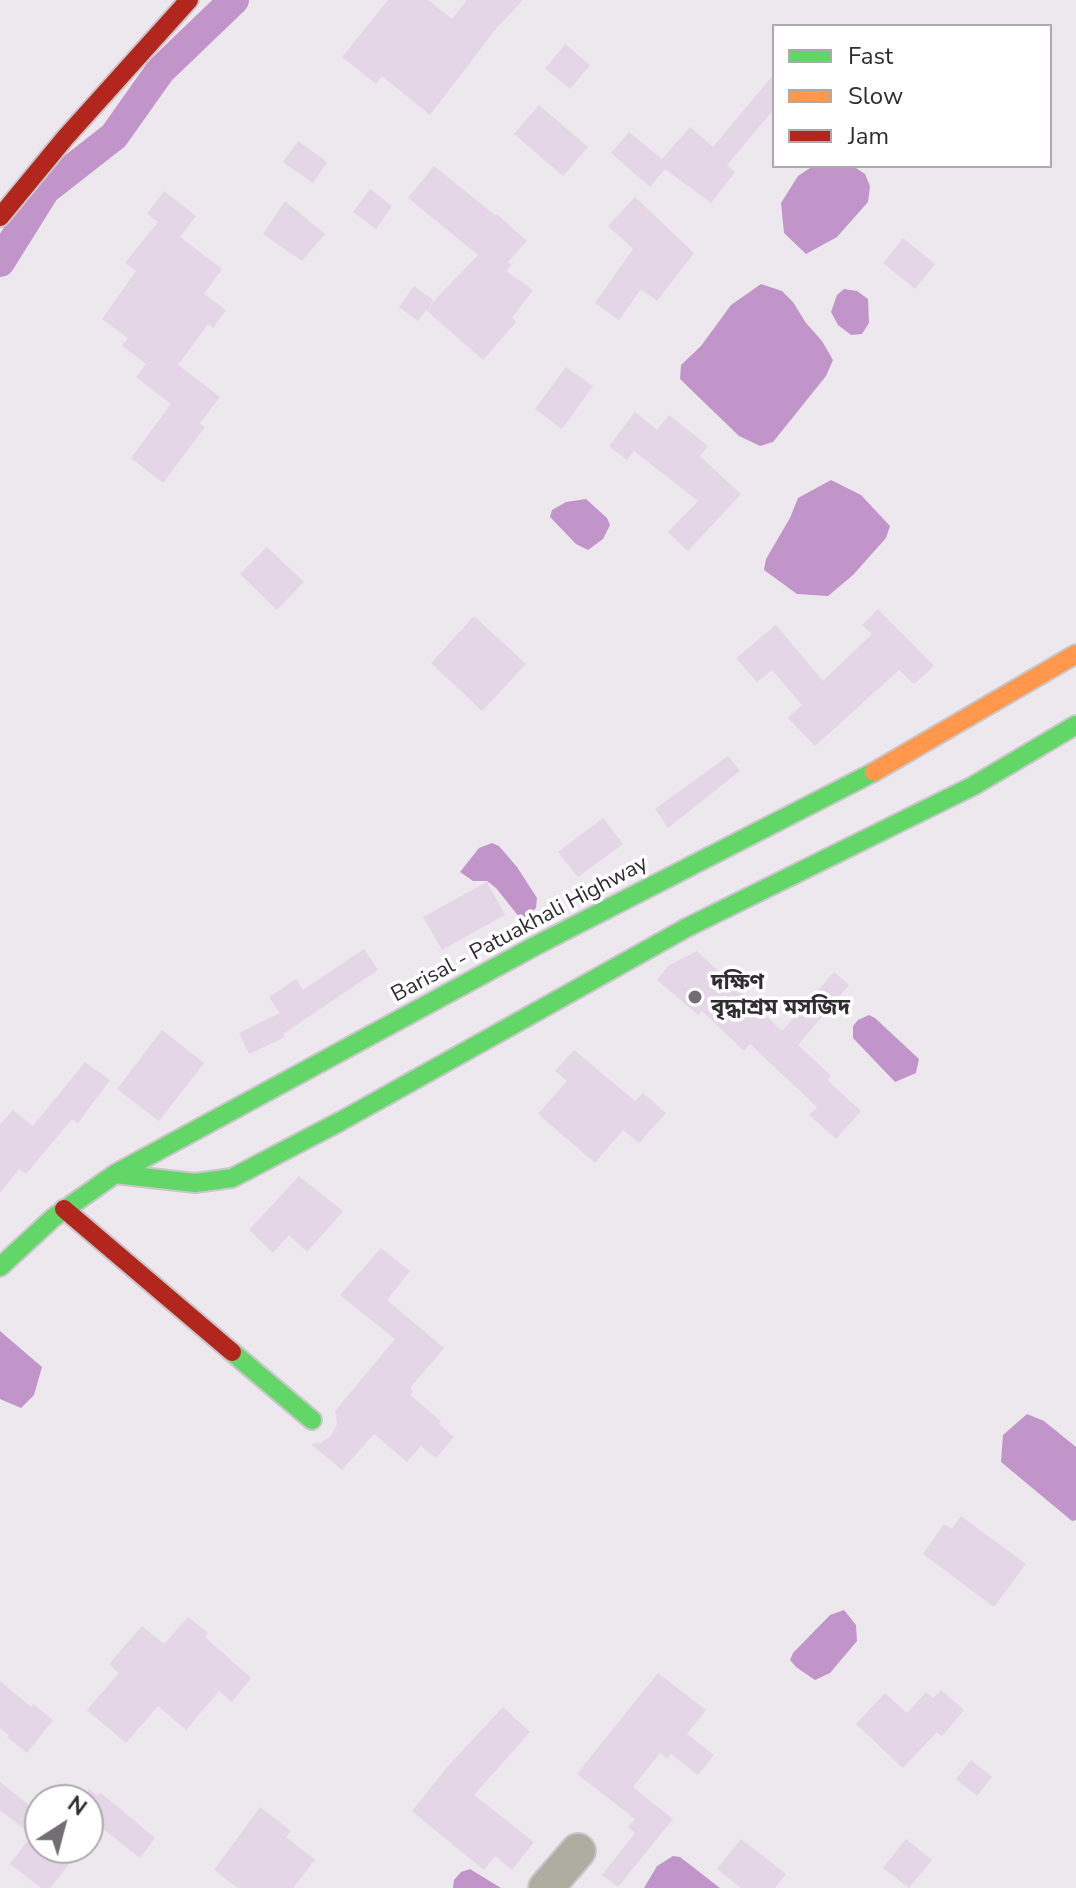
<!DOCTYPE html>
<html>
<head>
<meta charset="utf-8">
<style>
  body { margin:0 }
  #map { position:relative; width:1076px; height:1888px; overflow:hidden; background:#ede8ee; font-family:"Nunito Sans",sans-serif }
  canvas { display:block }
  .legend { position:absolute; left:772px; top:24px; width:280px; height:144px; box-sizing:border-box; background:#fff; border:2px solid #acabac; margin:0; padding:10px 14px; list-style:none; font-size:24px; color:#302d30 }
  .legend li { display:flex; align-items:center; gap:16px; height:40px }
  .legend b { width:40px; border:2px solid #acabac }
  .north { position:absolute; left:24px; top:1784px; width:80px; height:80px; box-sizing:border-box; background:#fff; border:2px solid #acabac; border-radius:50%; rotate:36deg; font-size:22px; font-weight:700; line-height:32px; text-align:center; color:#302d30 }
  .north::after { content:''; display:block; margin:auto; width:28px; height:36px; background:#726e72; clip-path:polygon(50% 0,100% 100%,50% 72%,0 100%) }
</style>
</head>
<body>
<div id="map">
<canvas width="1076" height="1888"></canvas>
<ul class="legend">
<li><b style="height:10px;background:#63d668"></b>Fast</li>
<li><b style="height:10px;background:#ff974d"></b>Slow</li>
<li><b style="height:10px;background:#b3261e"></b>Jam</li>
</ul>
<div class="north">N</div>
</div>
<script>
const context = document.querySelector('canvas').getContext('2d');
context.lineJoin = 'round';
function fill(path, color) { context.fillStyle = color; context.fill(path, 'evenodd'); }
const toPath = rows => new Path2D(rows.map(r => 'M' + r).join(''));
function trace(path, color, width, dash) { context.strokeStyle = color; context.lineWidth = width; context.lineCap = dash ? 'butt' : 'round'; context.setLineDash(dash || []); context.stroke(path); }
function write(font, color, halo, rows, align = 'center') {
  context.font = font + ' "Nunito Sans","Noto Sans Bengali",sans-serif'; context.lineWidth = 7; context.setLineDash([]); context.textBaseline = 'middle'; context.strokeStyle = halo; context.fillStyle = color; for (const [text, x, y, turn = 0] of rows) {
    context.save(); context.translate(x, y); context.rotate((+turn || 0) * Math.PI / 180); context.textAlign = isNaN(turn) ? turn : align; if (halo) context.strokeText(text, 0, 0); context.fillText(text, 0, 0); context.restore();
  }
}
fill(toPath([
  [813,166,853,166,865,174,870,186,868,202,837,237,806,254,784,233,781,203,798,176],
  [761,284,782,291,793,302,806,323,822,341,833,360,826,376,773,442,760,446,739,436,680,379,681,365,701,346,731,305],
  [844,289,857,291,868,299,869,323,862,334,851,335,838,325,831,312,837,295],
  [831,480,861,495,890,526,886,538,853,575,828,596,797,594,764,570,766,559,790,518,798,498],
  [586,499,607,518,610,525,603,539,588,550,576,544,550,517,552,510,566,502],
  [492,843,499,846,517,867,537,898,536,908,527,916,520,918,496,888,487,881,473,881,460,872,479,848],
  [869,1015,875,1018,919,1059,916,1073,895,1082,853,1038,853,1026,858,1020],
  [0,1331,42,1367,34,1395,21,1408,0,1399],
  [1027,1414,1044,1421,1076,1447,1076,1520,1072,1521,1001,1462,1003,1435],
  [844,1610,856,1625,857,1641,830,1673,815,1680,796,1667,790,1660,793,1653,830,1615],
  [673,1856,680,1857,720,1888,644,1888,657,1866],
  [470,1869,483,1877,501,1888,453,1888,454,1880,461,1872]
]), '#c195c9');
trace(toPath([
  [0,262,45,190,114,136,160,71,234,0]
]), '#c195c9', 30);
fill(toPath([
  [388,0,428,0,452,19,467,0,523,0,495,30,430,115,382,76,376,84,342,57],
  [565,44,590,65,570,89,545,69],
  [774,74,774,109,727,165,735,172,711,203,665,169,650,187,611,153,629,132,662,159,690,127,713,147],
  [539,105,588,147,563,176,514,134],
  [298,141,327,162,313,183,283,162],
  [434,166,496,216,497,214,527,241,508,262,512,265,506,271,533,290,512,318,516,322,483,360,426,310,418,321,399,307,414,286,433,300,429,306,478,255,408,198],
  [370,189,392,206,376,229,353,212],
  [164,191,196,216,180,237,222,269,204,294,226,310,213,328,208,324,178,365,220,397,200,423,205,427,163,483,131,458,171,404,136,377,146,364,122,346,128,338,102,319,136,271,125,263,158,222,147,214],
  [635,197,694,253,657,301,641,289,619,320,595,303,633,249,608,226],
  [285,201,325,234,302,261,263,234],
  [903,238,935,264,915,289,883,263],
  [566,367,593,386,562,429,535,409],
  [635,412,657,430,669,415,708,446,700,456,741,494,688,551,668,532,698,501,634,451,627,460,609,446],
  [267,547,304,582,277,610,240,574],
  [878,609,934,666,914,684,899,670,815,746,788,718,802,705,772,670,757,682,736,658,776,625,823,681,872,634,862,625],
  [474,616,526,664,482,711,431,663],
  [728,756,740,771,668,828,655,809],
  [603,818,623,844,578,877,558,852],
  [487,882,505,915,442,950,423,917],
  [364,949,378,970,283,1034,285,1037,249,1054,239,1033,280,1013,269,997,296,979,303,990],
  [697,951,782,1031,834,972,849,985,798,1045,831,1076,827,1080,861,1111,836,1139,809,1115,817,1107,750,1044,744,1051,702,1011,698,1015,657,980,668,966],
  [162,1030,204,1063,159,1121,117,1089],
  [574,1050,635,1101,643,1093,666,1113,639,1143,623,1130,595,1163,538,1114,567,1081,555,1071],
  [85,1062,110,1080,78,1123,72,1119,26,1174,19,1169,0,1193,0,1125,13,1110,33,1126],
  [299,1176,343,1211,307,1252,289,1235,273,1253,249,1230],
  [381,1248,410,1271,387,1300,444,1348,410,1388,413,1391,410,1395,441,1421,439,1424,454,1437,436,1458,421,1446,407,1462,374,1434,342,1470,311,1444,321,1443,331,1436,337,1424,335,1411,395,1339,340,1295],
  [961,1516,1026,1564,994,1607,923,1554,944,1524,952,1529],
  [188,1617,208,1633,205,1637,251,1678,232,1702,219,1691,186,1730,158,1706,126,1743,87,1710,119,1673,109,1664,142,1626,164,1644],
  [658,1673,706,1710,687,1734,714,1755,698,1775,671,1754,667,1759,660,1753,633,1787,673,1819,618,1887,602,1875,635,1833,628,1827,635,1819,577,1774],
  [0,1681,31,1707,33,1704,53,1720,27,1753,7,1737,9,1735,0,1728],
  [941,1690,964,1710,942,1736,937,1732,903,1768,856,1724,885,1693,907,1713,926,1692,933,1698],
  [503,1707,530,1732,474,1795,534,1842,512,1870,495,1856,484,1870,412,1811,449,1765],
  [971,1760,992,1777,977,1796,956,1779],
  [0,1782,40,1814,40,1848,82,1848,50,1888,41,1888,10,1864,32,1835,0,1810],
  [88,1788,98,1796,101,1793,155,1838,140,1858,88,1817],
  [260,1807,291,1831,286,1837,315,1860,293,1888,238,1888,214,1870],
  [741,1839,786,1874,775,1888,741,1888,717,1869],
  [906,1839,932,1860,909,1888,883,1868]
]), '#e4d5e7');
const street = toPath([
  [546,1888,578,1851]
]);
const fast = toPath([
  [115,1174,195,1183,232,1178,341,1121,686,928,973,786,1076,725],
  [0,1267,53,1218,115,1174,535,946,874,772],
  [232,1352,312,1420]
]);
const slow = toPath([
  [874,772,1076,654]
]);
const jam = toPath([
  [0,217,65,138,189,0],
  [64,1209,232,1352]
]);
trace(street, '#cac7cb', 38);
trace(fast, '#cac7cb', 22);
trace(slow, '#cac7cb', 22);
trace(jam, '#cac7cb', 22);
trace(street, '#aeada2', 34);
trace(fast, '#63d668', 18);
trace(slow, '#ff974d', 18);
trace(jam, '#b3261e', 18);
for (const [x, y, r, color] of [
  [695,997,8,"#726e72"]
]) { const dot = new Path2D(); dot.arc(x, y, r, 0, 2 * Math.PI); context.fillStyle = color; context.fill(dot); trace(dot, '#fff', 3); }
write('22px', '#302d30', '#fff', [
  ["Barisal - Patuakhali Highway",520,930,-28]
]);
write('bold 22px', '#302d30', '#fff', [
  ["দক্ষিণ",711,984],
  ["বৃদ্ধাশ্রম মসজিদ",711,1009]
], 'left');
</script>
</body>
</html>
